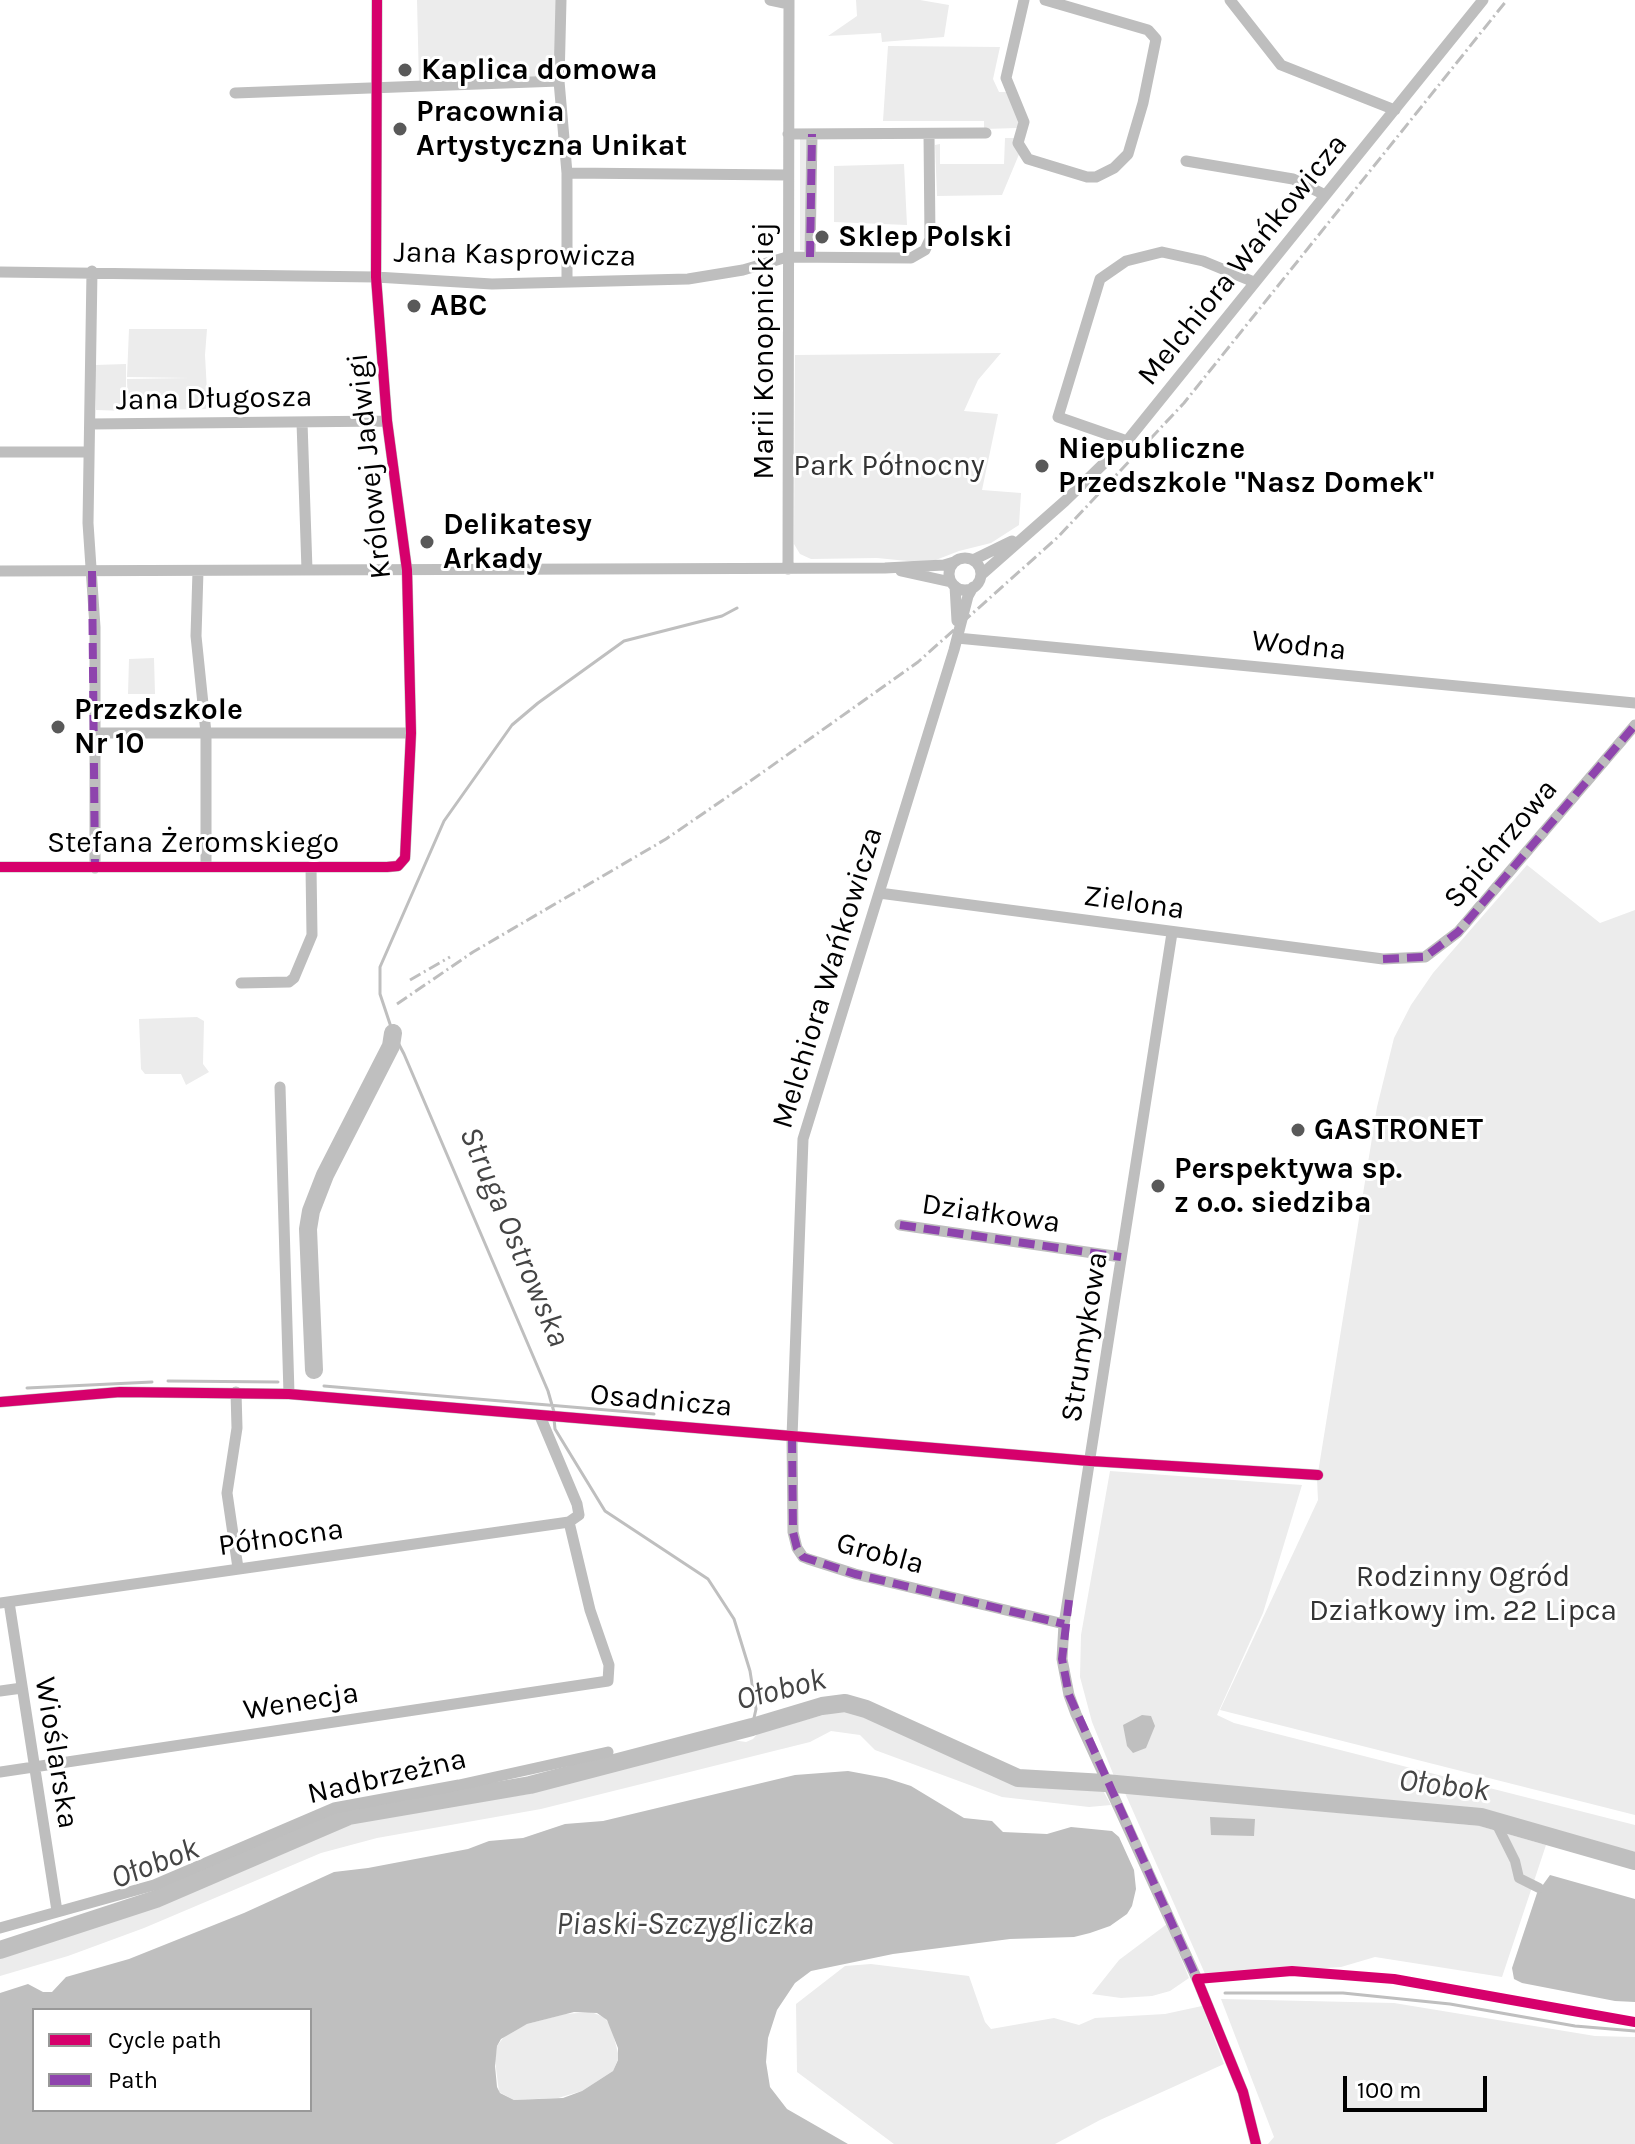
<!DOCTYPE html>
<html>
<head>
<meta charset="utf-8">
<style>
  body { margin:0 }
  #map { position:relative; width:1635px; height:2144px; overflow:hidden; background:#fff; font-family:Karla,sans-serif }
  canvas { display:block }
  .legend { position:absolute; left:32px; top:2008px; width:280px; height:104px; box-sizing:border-box; background:#fff; border:2px solid #999; margin:0; padding:10px 14px; list-style:none; font-size:24px; color:#000 }
  .legend li { display:flex; align-items:center; gap:16px; height:40px }
  .legend b { width:40px; border:2px solid #999 }
  .scale { position:absolute; left:1343px; top:2076px; width:144px; height:36px; box-sizing:border-box; border:4px solid #000; border-top:0; padding-left:10px; font-size:24px; line-height:28px; white-space:nowrap; color:#000; -webkit-text-stroke:6px #fff; paint-order:stroke }
</style>
</head>
<body>
<div id="map">
<canvas width="1635" height="2144"></canvas>
<ul class="legend">
<li><b style="height:10px;background:#d6006c"></b>Cycle path</li>
<li><b style="height:10px;background:#8e44ad"></b>Path</li>
</ul>
<div class="scale">100 m</div>
</div>
<script>
const context = document.querySelector('canvas').getContext('2d');
context.lineJoin = 'round';
function fill(path, color) { context.fillStyle = color; context.fill(path, 'evenodd'); }
const toPath = rows => new Path2D(rows.map(r => 'M' + r).join(''));
function trace(path, color, width, dash) { context.strokeStyle = color; context.lineWidth = width; context.lineCap = dash ? 'butt' : 'round'; context.setLineDash(dash || []); context.stroke(path); }
function write(font, color, halo, rows, align = 'center') {
  context.font = font + ' Karla,sans-serif'; context.lineWidth = 6; context.setLineDash([]); context.textBaseline = 'middle'; context.strokeStyle = halo; context.fillStyle = color; for (const [text, x, y, turn = 0] of rows) {
    context.save(); context.translate(x, y); context.rotate((+turn || 0) * Math.PI / 180); context.textAlign = isNaN(turn) ? turn : align; if (halo) context.strokeText(text, 0, 0); context.fillText(text, 0, 0); context.restore();
  }
}
fill(toPath([
  [417,0,558,0,556,79,419,83],
  [856,0,920,0,949,5,944,37,882,42,881,33,828,36,857,16],
  [888,46,1000,47,993,79,999,92,1008,92,1019,123,1017,128,984,129,984,121,883,121],
  [800,137,807,137,807,251,800,250],
  [1005,138,1016,138,1020,152,1002,195,937,196,935,145,940,144,940,164,1004,164],
  [904,164,907,225,834,222,834,166],
  [129,329,207,329,205,355,208,409,128,410,127,379,190,378,127,377],
  [1001,353,978,380,964,411,998,414,982,490,1021,493,1019,525,991,543,959,551,928,563,877,558,811,559,800,554,794,544,795,355],
  [126,364,126,411,96,410,95,365],
  [154,658,155,694,128,694,129,659],
  [1527,865,1600,923,1635,910,1635,1815,1220,1710,1318,1500,1317,1479,1377,1107,1394,1038,1411,1005,1433,973],
  [197,1017,204,1021,203,1064,209,1072,186,1085,181,1074,145,1074,141,1069,139,1019],
  [1110,1471,1302,1485,1263,1613,1217,1715,1234,1723,1635,1825,1635,1852,1475,1809,1114,1776,1092,1722,1080,1677,1081,1635],
  [845,1709,1018,1782,1101,1787,1111,1805,1089,1807,1002,1797,875,1750,860,1735,831,1731,810,1742,541,1809,377,1838,321,1853,144,1928,68,1956,0,1976,0,1957,160,1905,272,1853,350,1821,529,1794,733,1740,746,1742,753,1739,758,1733],
  [1125,1793,1480,1826,1546,1845,1502,1977,1375,1957,1341,1967,1206,1976],
  [1167,1924,1189,1978,1170,1991,1152,1996,1121,1998,1092,1994,1119,1960],
  [871,1964,969,1976,985,2022,991,2029,1054,2018,1079,2025,1095,2018,1165,2014,1202,2006,1224,2064,1100,2120,1055,2144,894,2144,797,2072,796,2004,845,1966],
  [1221,1999,1394,2003,1595,2036,1635,2037,1635,2144,1268,2144,1274,2137],
  [591,2012,604,2017,611,2026,619,2057,613,2071,582,2091,558,2098,514,2100,499,2092,495,2060,497,2046,506,2034,527,2024,565,2014]
]), '#ececec');
fill(toPath([
  [1142,1715,1151,1716,1155,1726,1146,1748,1133,1753,1127,1746,1123,1725],
  [848,1771,886,1778,911,1786,964,1818,992,1821,1003,1832,1047,1834,1071,1827,1112,1831,1119,1837,1134,1870,1136,1889,1132,1906,1127,1914,1110,1926,1090,1933,1074,1937,1010,1939,893,1954,811,1971,795,1983,777,2010,768,2038,766,2062,770,2087,787,2109,848,2144,0,2144,0,1993,28,1984,43,1992,52,1992,66,1977,129,1959,244,1913,334,1872,368,1868,468,1849,489,1841,523,1838,565,1824,603,1821,795,1775],
  [34,2010,310,2010,310,2110,34,2110],
  [574,2012,597,2013,607,2020,618,2048,618,2060,613,2071,582,2091,563,2098,514,2100,500,2093,497,2087,495,2066,497,2046,501,2039,527,2024],
  [1210,1817,1255,1819,1254,1836,1211,1835],
  [1550,1875,1635,1899,1635,2002,1615,2001,1522,1983,1514,1979,1512,1968,1537,1893]
]), '#bfbfbf');
trace(toPath([
  [168,1381,278,1382],
  [324,1386,654,1414],
  [27,1388,152,1382],
  [554,1412,548,1391,404,1054,393,1033,380,994,380,967,444,821,512,725,538,703,624,641,722,616,737,608],
  [554,1419,555,1429,605,1511,708,1579,734,1619,750,1671,756,1709,752,1727],
  [1225,1993,1343,1993,1450,2004,1575,2026,1635,2031]
]), '#bfbfbf', 3);
trace(toPath([
  [1495,1821,1515,1861,1519,1878,1539,1888]
]), '#bfbfbf', 10);
trace(toPath([
  [314,1370,308,1229,311,1211,325,1175,391,1046,393,1033],
  [0,1950,156,1899,349,1816,530,1785,752,1727,822,1706,845,1703,866,1709,1018,1778,1105,1783,1481,1817,1635,1861]
]), '#bfbfbf', 18);
trace(toPath([
  [561,0,559,81,567,173,567,282],
  [770,0,789,4],
  [1024,0,1006,78,1024,122,1018,143,1028,159,1087,177,1096,177,1114,168,1128,154,1143,103,1156,39,1148,30,1045,0],
  [1230,0,1281,65,1395,110],
  [235,93,559,81],
  [788,134,986,133],
  [1186,161,1293,179,1325,195],
  [567,173,788,175],
  [810,257,812,134],
  [92,271,88,523,95,627,95,868],
  [0,272,376,277,492,284,688,279,743,270,787,257,911,258,925,250,930,239,929,134],
  [302,422,307,570],
  [90,424,387,421],
  [1127,441,1058,417,1100,279,1126,261,1162,252,1203,261,1254,282],
  [0,452,89,452],
  '949 574a16 16 0 1 1 32 0a16 16 0 1 1-32 0Z',
  [973,560,1012,541],
  [788,569,789,0],
  [0,571,885,568,944,565,954,562],
  [198,571,196,636,206,733,206,867],
  [901,571,951,582],
  [981,575,1065,501,1127,441,1483,0],
  [955,586,957,621],
  [973,587,968,596,954,650,803,1139,792,1437,793,1532,797,1548,803,1557,808,1559,855,1574,1064,1624],
  [957,638,1635,703],
  [95,733,411,733],
  [0,867,387,867,398,866,405,858,411,733,407,570,387,421,376,277,377,0],
  [879,893,1383,959,1425,957,1458,932,1635,725],
  [1172,933,1064,1624,1062,1659,1069,1695,1076,1714,1197,1979,1243,2092,1256,2144],
  [241,983,289,982,294,978,312,935,311,867],
  [280,1087,289,1394],
  [900,1225,1121,1257],
  [236,1392,237,1428,227,1493,238,1568],
  [0,1402,120,1392,289,1394,1090,1461,1318,1475],
  [9,1602,57,1911],
  [0,1603,569,1522],
  [0,1691,22,1688],
  [0,1772,608,1681,609,1665,590,1610,569,1522,579,1515,577,1504,540,1416],
  [0,1928,154,1885,334,1808,459,1785,608,1752]
]), '#bebebe', 11);
trace(toPath([
  [410,980,450,957],
  [397,1004,473,952,666,839,749,782,918,662,1058,537,1184,403,1507,0]
]), '#bebebe', 3, [12, 4, 2, 4]);
trace(toPath([
  [810,257,812,134],
  [92,571,95,868],
  [1383,959,1425,957,1458,932,1635,725],
  [900,1225,1121,1257],
  [792,1437,793,1532,797,1548,803,1557,855,1574,1064,1624],
  [1069,1600,1062,1659,1069,1695,1197,1979]
]), '#8e44ad', 8, [16, 8]);
trace(toPath([
  [0,867,387,867,398,866,405,858,411,733,407,570,387,421,376,277,377,0],
  [0,1402,120,1392,289,1394,1090,1461,1318,1475],
  [1256,2144,1243,2092,1197,1979,1292,1971,1394,1979,1635,2022]
]), '#d6006c', 10);
for (const [x, y, r, color] of [
  [405,70,8,"#595959"],
  [400,129,8,"#595959"],
  [822,237,8,"#595959"],
  [414,306,8,"#595959"],
  [1042,466,8,"#595959"],
  [427,542,8,"#595959"],
  [58,727,8,"#595959"],
  [1298,1130,8,"#595959"],
  [1158,1186,8,"#595959"]
]) { const dot = new Path2D(); dot.arc(x, y, r, 0, 2 * Math.PI); context.fillStyle = color; context.fill(dot); trace(dot, '#fff', 3); }
write('bold 30px', '#000', '#fff', [
  ["Kaplica domowa",421,70],
  ["Pracownia",416,112],
  ["Artystyczna Unikat",416,146],
  ["Sklep Polski",838,237],
  ["ABC",430,306],
  ["Niepubliczne",1058,449],
  ["Przedszkole \"Nasz Domek\"",1058,483],
  ["Delikatesy",443,525],
  ["Arkady",443,559],
  ["Przedszkole",74,710],
  ["Nr 10",74,744],
  ["GASTRONET",1314,1130],
  ["Perspektywa sp.",1174,1169],
  ["z o.o. siedziba",1174,1203]
], 'left');
write('30px', '#000', '#fff', [
  ["Jana Kasprowicza",515,255,1],
  ["Melchiora Wańkowicza",1243,260,-51],
  ["Marii Konopnickiej",764,351,-90],
  ["Jana Długosza",214,399,-1],
  ["Królowej Jadwigi",370,466,-96],
  ["Wodna",1299,646,6],
  ["Stefana Żeromskiego",193,843],
  ["Spichrzowa",1501,844,-50],
  ["Zielona",1134,903,8],
  ["Melchiora Wańkowicza",828,978,-73],
  ["Działkowa",991,1214,8],
  ["Strumykowa",1085,1337,-81],
  ["Osadnicza",661,1401,5],
  ["Północna",281,1538,-8],
  ["Grobla",880,1554,15],
  ["Wenecja",301,1702,-9],
  ["Wioślarska",56,1753,81],
  ["Nadbrzeżna",387,1777,-13]
]);
write('30px', '#333', '#fff', [
  ["Park Północny",889,466],
  ["Rodzinny Ogród",1463,1577],
  ["Działkowy im. 22 Lipca",1463,1611]
]);
write('italic 32px', '#444', '#fff', [
  ["Struga Ostrowska",514,1237,67],
  ["Ołobok",781,1690,-14],
  ["Ołobok",1444,1786,7],
  ["Ołobok",155,1864,-21],
  ["Piaski-Szczygliczka",685,1925]
]);
</script>
</body>
</html>
